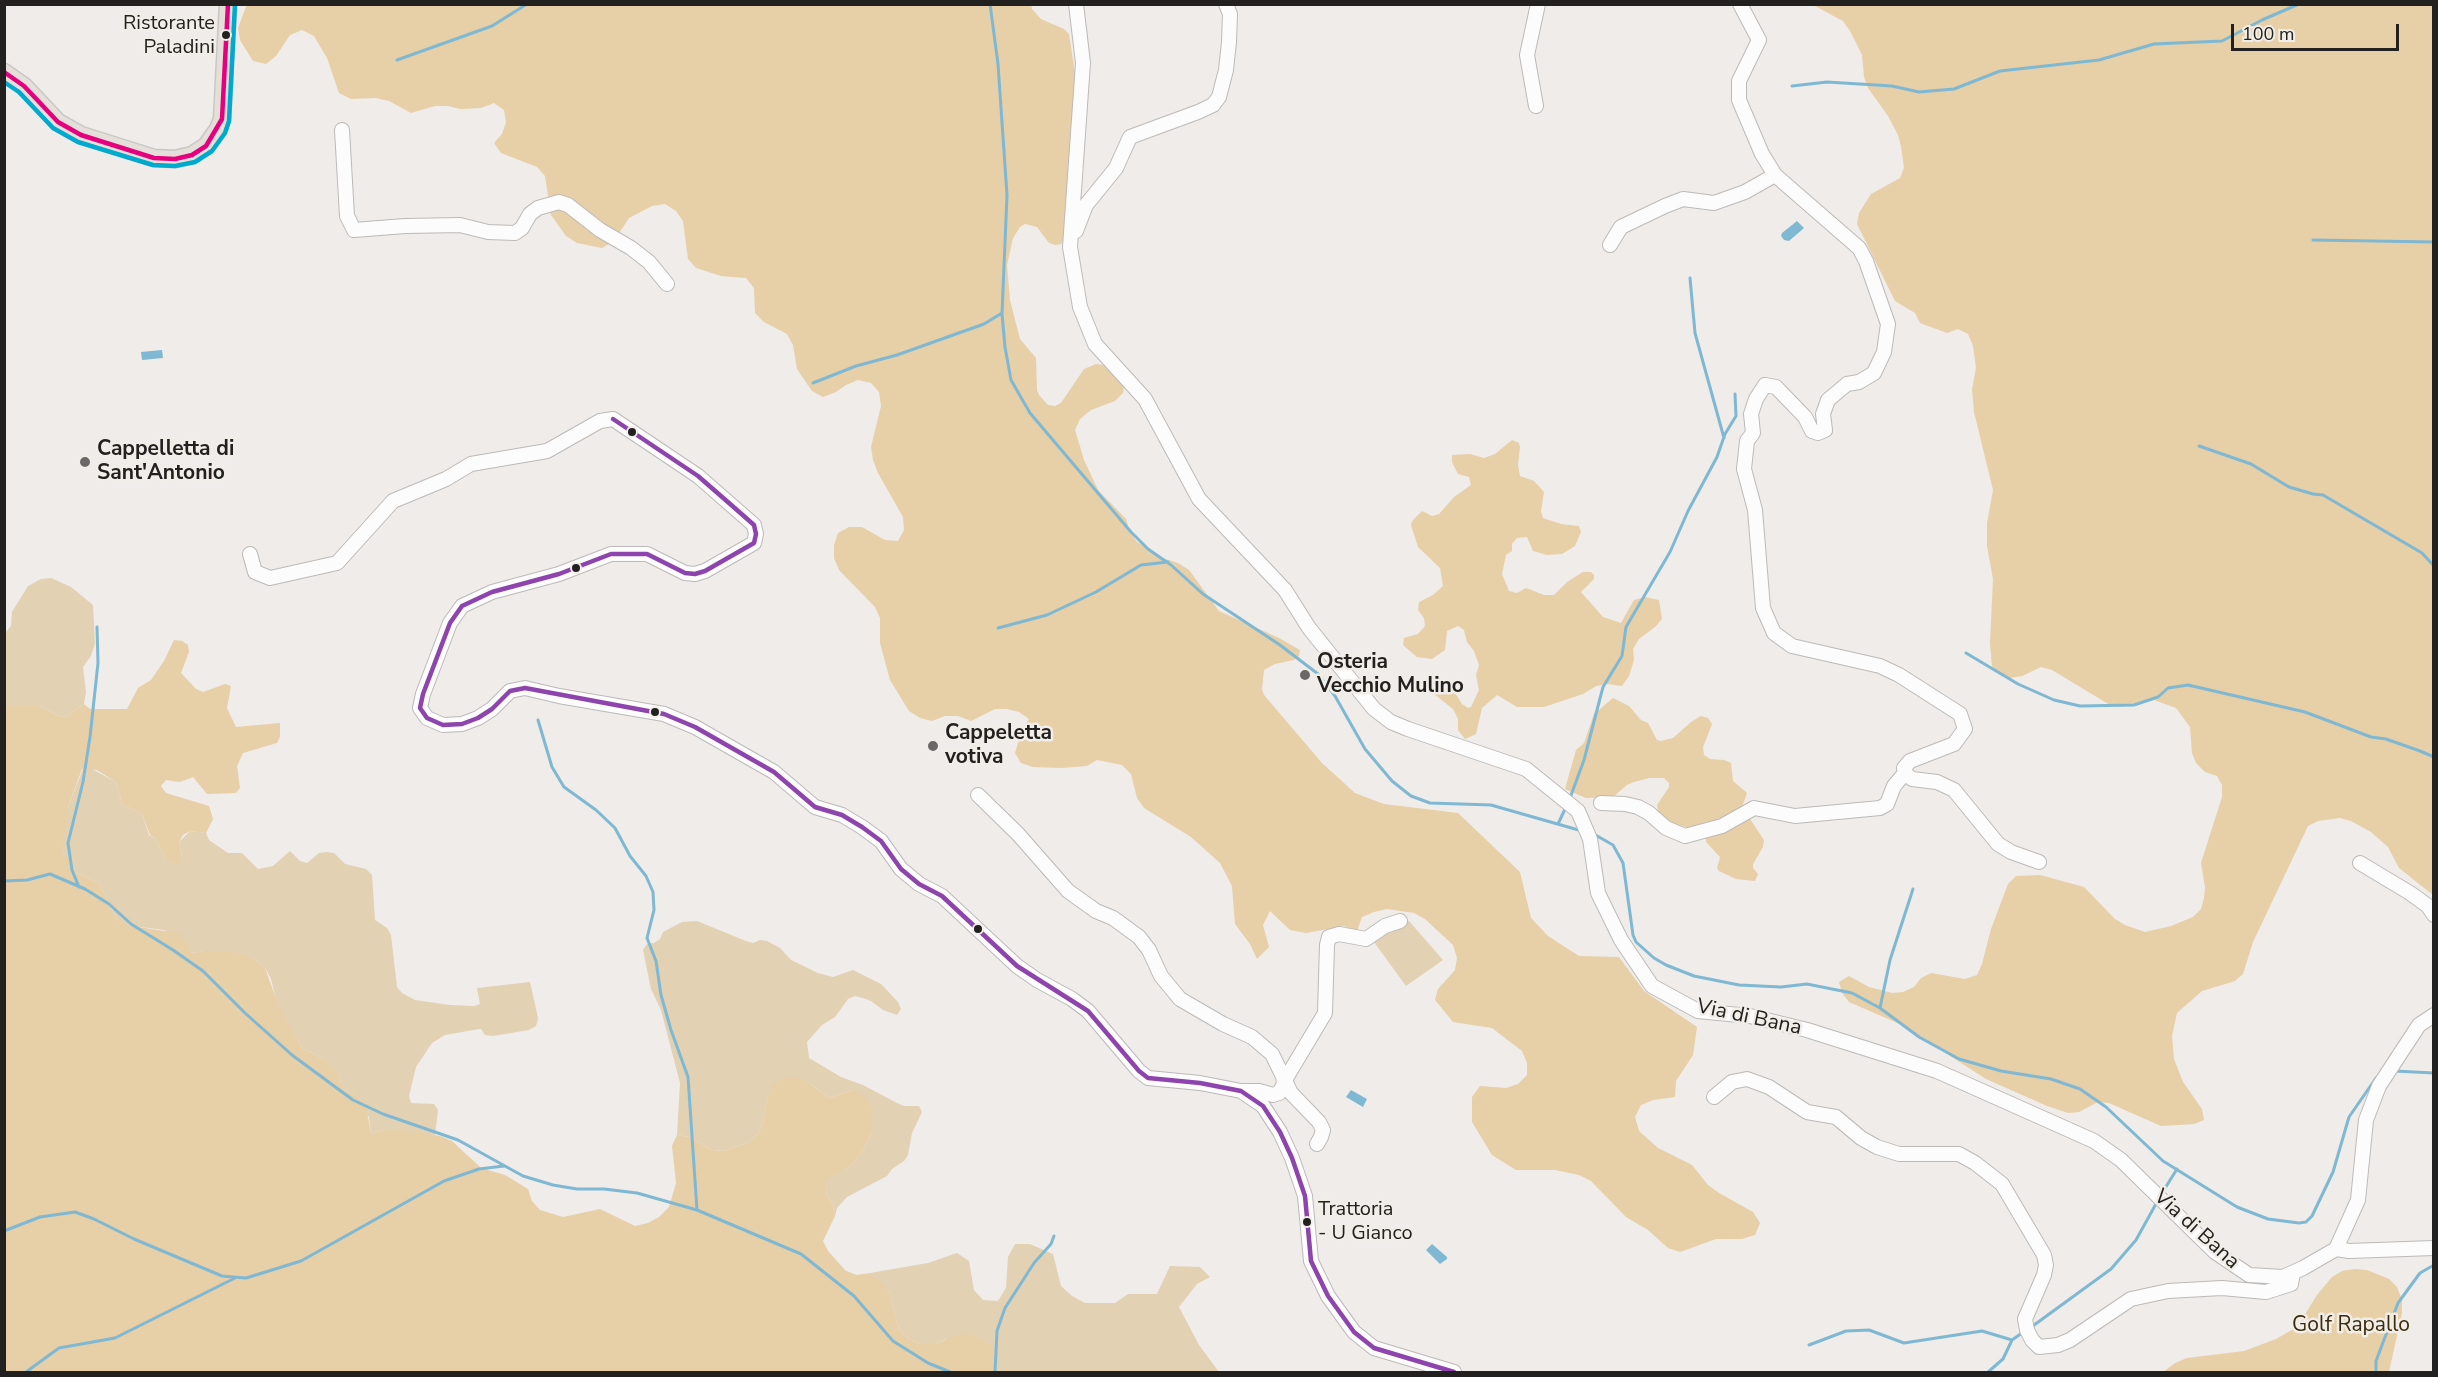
<!DOCTYPE html>
<html>
<head>
<meta charset="utf-8">
<style>
  body { margin:0 }
  #map { position:relative; width:2438px; height:1377px; overflow:hidden; background:#efece9; font-family:"Nunito Sans",sans-serif }
  canvas { display:block }
  .frame { position:absolute; inset:0; border:6px solid #22211f; pointer-events:none }
  .scale { position:absolute; left:2231px; top:24px; width:168px; height:27px; box-sizing:border-box; border:3px solid #22211f; border-top:0; padding-left:8px; font-size:18px; line-height:21px; white-space:nowrap; color:#22211f; -webkit-text-stroke:4px #f1ede7; paint-order:stroke }
</style>
</head>
<body>
<div id="map">
<canvas width="2438" height="1377"></canvas>
<div class="frame"></div>
<div class="scale">100 m</div>
</div>
<script>
const context = document.querySelector('canvas').getContext('2d');
context.lineJoin = 'round';
function fill(path, color) { context.fillStyle = color; context.fill(path, 'evenodd'); }
const toPath = rows => new Path2D(rows.map(r => 'M' + r).join(''));
function trace(path, color, width, dash) { context.strokeStyle = color; context.lineWidth = width; context.lineCap = dash ? 'butt' : 'round'; context.setLineDash(dash || []); context.stroke(path); }
function write(font, color, halo, rows, align = 'center') {
  context.font = font + ' "Nunito Sans",sans-serif'; context.lineWidth = 5; context.setLineDash([]); context.textBaseline = 'middle'; context.strokeStyle = halo; context.fillStyle = color; for (const [text, x, y, turn = 0] of rows) {
    context.save(); context.translate(x, y); context.rotate((+turn || 0) * Math.PI / 180); context.textAlign = isNaN(turn) ? turn : align; if (halo) context.strokeText(text, 0, 0); context.fillText(text, 0, 0); context.restore();
  }
}
fill(toPath([
  [51,578,71,587,93,605,95,644,91,656,83,667,86,692,84,704,66,717,59,716,39,706,5,706,4,634,11,626,12,612,28,586,41,579],
  [90,768,116,782,122,804,142,814,149,835,156,839,166,859,182,857,179,842,190,831,206,833,209,840,228,853,242,853,258,869,273,866,290,851,300,861,307,863,319,853,326,852,334,853,345,864,366,869,372,875,375,920,387,928,391,935,397,987,402,993,415,1000,450,1005,474,1006,480,1004,477,988,530,982,538,1018,536,1026,529,1030,493,1036,485,1035,481,1029,473,1030,445,1035,432,1043,416,1067,409,1096,411,1103,434,1104,438,1110,435,1135,387,1130,371,1133,369,1117,356,1096,345,1090,334,1069,325,1060,302,1048,277,1004,271,979,265,968,255,959,203,951,192,953,164,930,125,925,116,918,99,883,76,873,67,863,62,852,62,840,69,804,83,769],
  [697,921,746,941,753,943,760,940,767,941,780,948,791,960,818,973,833,977,853,970,881,984,898,1002,901,1009,897,1015,883,1010,871,1001,863,998,855,996,848,999,835,1017,822,1025,807,1042,809,1058,841,1077,863,1085,897,1103,904,1106,919,1106,922,1112,912,1133,908,1155,904,1161,892,1169,887,1176,847,1197,837,1208,835,1216,832,1203,825,1193,828,1179,850,1166,859,1156,872,1133,853,1090,829,1098,808,1082,768,1096,763,1123,758,1134,749,1142,725,1151,712,1150,689,1137,677,1135,680,1083,661,1010,651,989,643,950,647,944,654,943,660,939,663,932,682,922],
  [1409,921,1443,960,1406,986,1374,942,1375,935],
  [1015,1244,1030,1244,1053,1254,1061,1286,1072,1296,1085,1303,1115,1303,1128,1294,1157,1294,1170,1266,1200,1267,1210,1277,1197,1284,1179,1307,1199,1345,1219,1372,996,1372,997,1360,946,1339,935,1344,921,1344,909,1339,899,1330,889,1291,870,1273,928,1263,957,1253,969,1261,974,1290,983,1300,998,1301,1006,1288,1008,1257]
]), '#e3d1b4');
fill(toPath([
  [247,4,1031,4,1032,9,1041,19,1064,29,1069,34,1075,73,1071,168,1065,239,1061,244,1055,245,1049,243,1037,227,1025,224,1020,227,1013,238,1007,265,1010,300,1020,339,1036,358,1037,390,1039,395,1048,405,1055,406,1061,403,1084,369,1096,364,1103,365,1121,382,1124,387,1123,393,1115,401,1091,410,1080,419,1075,430,1084,460,1098,490,1126,519,1130,532,1137,542,1155,552,1159,557,1178,563,1189,570,1219,611,1279,638,1300,650,1299,656,1294,660,1275,664,1264,670,1262,689,1264,695,1322,763,1355,793,1384,804,1458,813,1520,872,1531,918,1548,936,1579,956,1619,957,1644,991,1697,1027,1693,1055,1676,1081,1675,1097,1653,1100,1641,1105,1635,1117,1639,1131,1658,1148,1692,1165,1708,1185,1719,1193,1753,1212,1760,1223,1755,1235,1742,1239,1716,1239,1680,1252,1668,1248,1648,1230,1626,1217,1591,1181,1579,1175,1555,1170,1516,1170,1492,1155,1472,1122,1472,1097,1480,1086,1506,1088,1518,1084,1527,1075,1527,1063,1522,1051,1492,1028,1453,1022,1435,1000,1438,989,1455,970,1457,958,1453,945,1425,919,1414,913,1387,909,1374,912,1362,917,1357,931,1344,926,1306,933,1290,930,1270,911,1263,925,1269,947,1257,959,1250,944,1235,924,1232,886,1220,863,1191,837,1144,808,1137,798,1131,774,1122,765,1097,760,1087,766,1061,768,1033,767,1021,763,1015,753,1022,730,1029,719,1019,712,1007,709,995,709,971,721,958,716,945,716,932,721,920,718,909,711,890,680,880,643,880,618,875,607,839,570,834,558,834,545,838,533,849,527,862,527,885,540,898,541,904,530,903,517,878,473,873,460,871,447,881,406,879,392,871,383,858,380,846,385,836,392,823,397,812,391,797,369,793,345,787,334,764,322,755,313,754,288,746,278,721,276,696,268,688,259,683,221,676,211,665,204,652,206,629,218,614,241,602,248,577,243,566,236,551,215,545,176,537,167,501,153,494,143,502,134,506,122,504,110,494,103,481,108,460,109,448,106,435,106,411,113,389,101,376,98,351,99,339,93,327,58,314,36,302,30,290,35,276,56,266,64,253,61,240,40,238,28],
  [1813,5,2433,5,2433,895,2399,868,2388,847,2371,832,2351,821,2340,818,2318,821,2308,826,2253,942,2243,974,2235,981,2202,991,2177,1013,2172,1036,2174,1059,2183,1082,2202,1109,2204,1120,2194,1124,2161,1126,2109,1103,2098,1102,2079,1112,2068,1113,2047,1106,1986,1079,1902,1025,1849,1002,1842,993,1839,982,1849,976,1869,987,1892,993,1903,992,1914,987,1921,978,1931,973,1965,979,1977,975,1982,964,1991,929,2008,884,2016,876,2040,875,2084,887,2115,919,2125,925,2145,932,2171,926,2193,917,2201,909,2204,898,2205,887,2201,863,2222,797,2222,785,2217,776,2205,772,2196,763,2192,753,2190,727,2176,708,2154,700,2120,707,2110,705,2052,670,2041,667,2022,676,2010,678,2000,675,1992,666,1990,643,1993,579,1987,546,1987,523,1993,490,1974,412,1972,389,1976,368,1973,346,1968,334,1958,329,1947,333,1920,323,1915,313,1895,301,1857,224,1859,213,1871,194,1900,178,1904,168,1901,146,1898,135,1888,116,1868,88,1864,77,1862,55,1850,31,1843,21],
  [1512,440,1519,443,1520,447,1518,465,1520,476,1534,481,1544,492,1541,511,1543,518,1561,524,1579,526,1581,532,1575,546,1562,554,1547,555,1533,551,1527,537,1517,538,1512,544,1512,551,1506,555,1502,574,1509,591,1517,593,1526,588,1544,595,1554,595,1567,582,1583,572,1591,572,1594,575,1594,579,1581,592,1603,617,1621,623,1634,600,1645,597,1659,600,1662,619,1655,627,1639,639,1633,649,1634,660,1629,676,1622,686,1607,684,1596,686,1583,694,1544,707,1517,707,1497,695,1482,708,1476,734,1465,739,1458,730,1458,719,1453,709,1434,694,1419,690,1414,683,1417,680,1447,680,1462,704,1468,708,1471,707,1479,690,1476,675,1479,665,1474,651,1467,642,1464,630,1458,626,1447,631,1445,650,1432,659,1417,657,1403,645,1404,638,1418,634,1425,626,1424,618,1418,610,1419,602,1433,595,1443,586,1440,568,1418,547,1411,525,1412,521,1422,511,1432,516,1439,514,1454,497,1471,485,1469,477,1458,474,1452,462,1452,455,1470,454,1484,458,1495,454],
  [174,640,182,641,188,645,189,652,181,673,196,689,203,692,225,684,231,686,227,708,236,727,280,723,280,737,277,743,243,753,237,766,240,788,236,793,207,794,193,777,180,782,166,780,161,786,166,793,209,806,213,819,206,833,190,831,183,835,179,842,182,857,180,864,173,863,166,859,156,839,150,835,142,814,122,804,116,782,97,770,82,769,69,804,62,852,76,873,99,883,116,918,126,925,177,933,186,941,192,953,203,951,231,951,255,959,265,968,278,1004,302,1048,325,1060,334,1068,345,1090,356,1096,366,1106,371,1133,387,1130,413,1131,440,1136,452,1141,481,1168,505,1175,528,1189,532,1201,540,1210,563,1217,600,1209,635,1226,648,1223,659,1217,669,1207,676,1183,672,1146,677,1135,689,1137,712,1150,725,1151,749,1142,758,1134,763,1123,768,1096,773,1085,783,1078,796,1077,808,1082,829,1098,853,1090,864,1096,871,1107,872,1133,859,1156,850,1166,828,1180,825,1193,832,1203,835,1216,823,1241,828,1251,846,1271,857,1275,870,1273,880,1281,889,1291,899,1330,909,1339,921,1344,935,1344,959,1334,973,1335,984,1340,992,1347,997,1360,996,1372,5,1372,5,706,39,706,59,716,66,717,84,704,90,709,127,709,138,688,151,680,164,661],
  [1613,698,1629,706,1641,720,1648,723,1657,740,1661,741,1673,738,1691,722,1701,716,1708,718,1712,724,1703,747,1704,755,1710,759,1724,760,1731,763,1733,781,1747,793,1742,807,1764,840,1763,847,1753,864,1753,868,1758,874,1755,881,1736,879,1719,871,1717,868,1720,857,1706,842,1706,831,1671,824,1659,815,1657,805,1669,787,1669,783,1664,778,1649,778,1634,782,1627,785,1613,797,1586,798,1565,789,1576,750,1584,743,1594,714],
  [2355,1269,2367,1270,2389,1279,2397,1287,2402,1300,2402,1313,2389,1372,2163,1372,2175,1363,2187,1358,2244,1351,2276,1339,2297,1327,2317,1295,2332,1277,2342,1271]
]), '#e7cfa8');
fill(toPath([
  [1797,221,1804,228,1789,241,1784,240,1781,236,1782,233],
  [162,350,163,358,142,360,141,352],
  [1351,1090,1367,1099,1363,1107,1346,1097],
  [1432,1244,1447,1257,1447,1259,1440,1264,1426,1250]
]), '#7fb8d3');
trace(toPath([
  [990,4,998,64,1007,195,1002,314,1005,347,1011,380,1030,413,1131,532,1148,549,1171,565,1203,594,1280,645,1318,674,1335,696,1365,749,1392,781,1411,796,1430,803,1491,805,1582,831],
  [397,60,492,26,527,4],
  [1792,86,1827,82,1892,86,1919,92,1954,89,2000,71,2099,60,2154,44,2222,41,2262,20,2299,4],
  [2313,240,2434,242],
  [1690,278,1695,333,1724,438],
  [813,383,856,366,897,355,984,324,1002,313],
  [2199,446,2251,464,2289,487,2313,494,2323,495,2422,553,2434,566],
  [998,628,1047,615,1096,592,1141,565,1168,562],
  [1966,653,2018,684,2054,700,2080,706,2134,705,2158,697,2168,688,2188,685,2305,712,2371,737,2386,739,2420,751,2434,757],
  [538,720,552,767,564,787,596,810,615,828,630,856,646,876,653,892,654,910,647,938,656,961,661,995,671,1030,688,1077,697,1210],
  [1570,798,1584,760,1603,687,1622,656,1626,627,1670,552,1688,511,1717,457,1725,434,1736,416,1735,394],
  [1558,824,1566,807],
  [1592,833,1613,845,1623,863,1633,935,1636,942,1654,958,1666,965,1694,976,1739,985,1781,987,1807,984,1852,993,1880,1008,1919,1037,1959,1059,2001,1071,2051,1079,2080,1089,2106,1107,2163,1161,2237,1207,2268,1219,2299,1223,2306,1222,2312,1216,2333,1172,2349,1117,2376,1078],
  [4,881,27,880,50,874,85,889,109,904,131,924,173,950,203,971,245,1013,292,1055,353,1100,383,1114,458,1140,523,1176,553,1185,577,1189,604,1189,637,1193,697,1210,801,1254,854,1296,893,1341,928,1363,950,1372],
  [79,887,72,870,68,843,83,782,90,737,98,663,97,627],
  [1880,1008,1890,960,1913,889],
  [2394,1071,2434,1073],
  [2162,1193,2177,1169],
  [4,1231,40,1217,75,1212,94,1219,134,1239,222,1276,246,1278,301,1261,444,1181,479,1169,504,1166],
  [2030,1328,2111,1269,2136,1240,2157,1202],
  [1809,1345,1846,1331,1869,1330,1904,1343,1982,1331,2012,1340],
  [26,1372,59,1348,115,1338,235,1278],
  [995,1372,997,1331,1005,1308,1034,1263,1051,1244,1054,1236],
  [1988,1372,2003,1359,2012,1340,2022,1333],
  [2376,1372,2376,1361,2398,1303,2420,1273,2434,1265]
]), '#7fb8d3', 3);
const minor = toPath([
  [1076,4,1083,63,1070,247,1080,307,1095,344,1145,399,1199,499,1285,590,1309,628,1374,709,1391,722,1408,729,1526,769,1578,811,1590,839,1598,893,1621,940,1652,986,1698,1011,1750,1016,1807,1030,1937,1071,2094,1141,2121,1160,2215,1252,2249,1275,2283,1277,2303,1268,2336,1249],
  [1740,4,1759,40,1739,81,1739,100,1762,154,1775,175,1859,248,1866,261,1888,324,1884,352,1874,373,1859,382,1847,384,1828,400,1823,414,1825,430,1818,433,1812,431,1805,417,1776,387,1765,385,1756,399,1751,414,1753,433,1747,441,1744,469,1755,510,1763,608,1774,633,1792,646,1880,666,1899,675,1960,714,1965,729,1954,744,1910,761,1904,768,1905,773,1912,779,1937,782,1954,790,1998,844,2011,852,2039,862],
  [1536,106,1527,55,1538,4],
  [342,130,347,216,354,230,405,226,460,225,488,232,515,233,522,228,530,214,538,208,559,202,568,205,600,230,631,248,649,262,667,284],
  [1076,231,1086,205,1116,168,1130,137,1198,112,1213,105,1219,97,1226,70,1229,42,1230,14,1226,4],
  [1610,245,1621,227,1665,206,1683,199,1714,203,1745,192,1775,175],
  [250,554,255,572,270,578,337,563,393,501,446,479,471,464,547,451,600,421,613,419,698,476,754,525,756,534,754,543,705,571,695,574,685,573,647,554,611,554,559,574,492,592,462,606,450,623,423,694,420,708,427,718,443,725,462,724,478,718,492,709,510,691,525,688,559,696,664,714,695,727,774,772,815,807,842,815,862,827,881,841,901,869,919,884,942,896,1017,966,1037,980,1072,999,1088,1011,1139,1071,1148,1078,1200,1083,1241,1091,1263,1106,1280,1132,1292,1158,1305,1196,1311,1261,1328,1296,1354,1332,1374,1348,1454,1372],
  [978,795,1018,834,1068,891,1096,911,1113,918,1139,937,1149,950,1161,976,1180,999,1223,1024,1252,1037,1272,1054,1291,1093,1319,1122,1323,1130,1321,1137,1317,1144],
  [1601,803,1625,804,1638,807,1649,813,1666,828,1685,836,1722,826,1754,808,1795,816,1880,808,1887,804,1894,786,1905,773],
  [2360,863,2410,893,2428,906,2434,915],
  [1285,1080,1325,1013,1327,945,1329,937,1339,934,1366,939,1385,926,1400,921],
  [1241,1091,1259,1091,1273,1095,1279,1093,1284,1084,1283,1076],
  [1714,1097,1732,1082,1747,1079,1769,1087,1807,1112,1836,1117,1861,1138,1877,1147,1899,1154,1959,1154,1975,1163,2002,1184,2044,1255,2046,1265,2044,1275,2025,1319,2027,1330,2032,1340,2039,1347,2058,1345,2070,1340,2131,1299,2168,1291,2222,1288,2266,1292,2291,1284,2293,1273],
  [2336,1249,2358,1200,2366,1120,2379,1086,2419,1025,2434,1015],
  [2336,1249,2349,1251,2434,1248]
]);
const major = toPath([
  [4,72,24,86,58,122,81,135,154,158,175,159,192,155,206,146,218,129,222,119,228,4]
]);
trace(minor, '#bcbab8', 16);
trace(major, '#c9c7c6', 19);
trace(minor, '#fdfcfc', 14);
trace(major, '#e4dfd8', 16);
trace(toPath([
  [613,419,698,476,737,510,754,525,756,534,754,543,705,571,695,574,685,573,647,554,611,554,559,574,492,592,462,606,450,623,423,694,420,708,427,718,443,725,462,724,478,718,492,709,510,691,525,688,664,714,695,727,774,772,815,807,842,815,862,827,881,841,901,869,919,884,942,896,1017,966,1088,1011,1139,1071,1148,1078,1200,1083,1241,1091,1263,1106,1280,1132,1292,1158,1305,1196,1311,1261,1328,1296,1354,1332,1374,1348,1454,1372]
]), '#8e44ad', 4.5);
trace(toPath([
  [4,72,24,86,58,122,81,135,154,158,175,159,192,155,206,146,222,119,228,4]
]), '#e5007d', 4.5);
trace(toPath([
  [4,82,19,92,53,128,78,142,153,165,175,166,195,162,212,151,225,133,229,121,235,4]
]), '#00a9ce', 4.5);
for (const [x, y, r, color] of [
  [226,35,5,"#22211f"],
  [632,432,5,"#22211f"],
  [85,462,6,"#6a6866"],
  [576,568,5,"#22211f"],
  [1305,675,6,"#6a6866"],
  [655,712,5,"#22211f"],
  [933,746,6,"#6a6866"],
  [978,929,5,"#22211f"],
  [1307,1222,5,"#22211f"]
]) { const dot = new Path2D(); dot.arc(x, y, r, 0, 2 * Math.PI); context.fillStyle = color; context.fill(dot); trace(dot, '#f1ede7', 2); }
write('20px', '#22211f', '#f1ede7', [
  ["Ristorante",215,24],
  ["Paladini",215,48],
  ["Trattoria",1318,1210,"left"],
  ["- U Gianco",1318,1234,"left"]
], 'right');
write('bold 21px', '#22211f', '#f1ede7', [
  ["Cappelletta di",97,450],
  ["Sant'Antonio",97,474],
  ["Osteria",1317,663],
  ["Vecchio Mulino",1317,687],
  ["Cappeletta",945,734],
  ["votiva",945,758]
], 'left');
write('21px', '#22211f', '#f1ede7', [
  ["Via di Bana",1749,1018,12],
  ["Via di Bana",2196,1230,42]
]);
write('21px', '#3b2a0b', '#f1ede7', [
  ["Golf Rapallo",2351,1326]
]);
</script>
</body>
</html>
